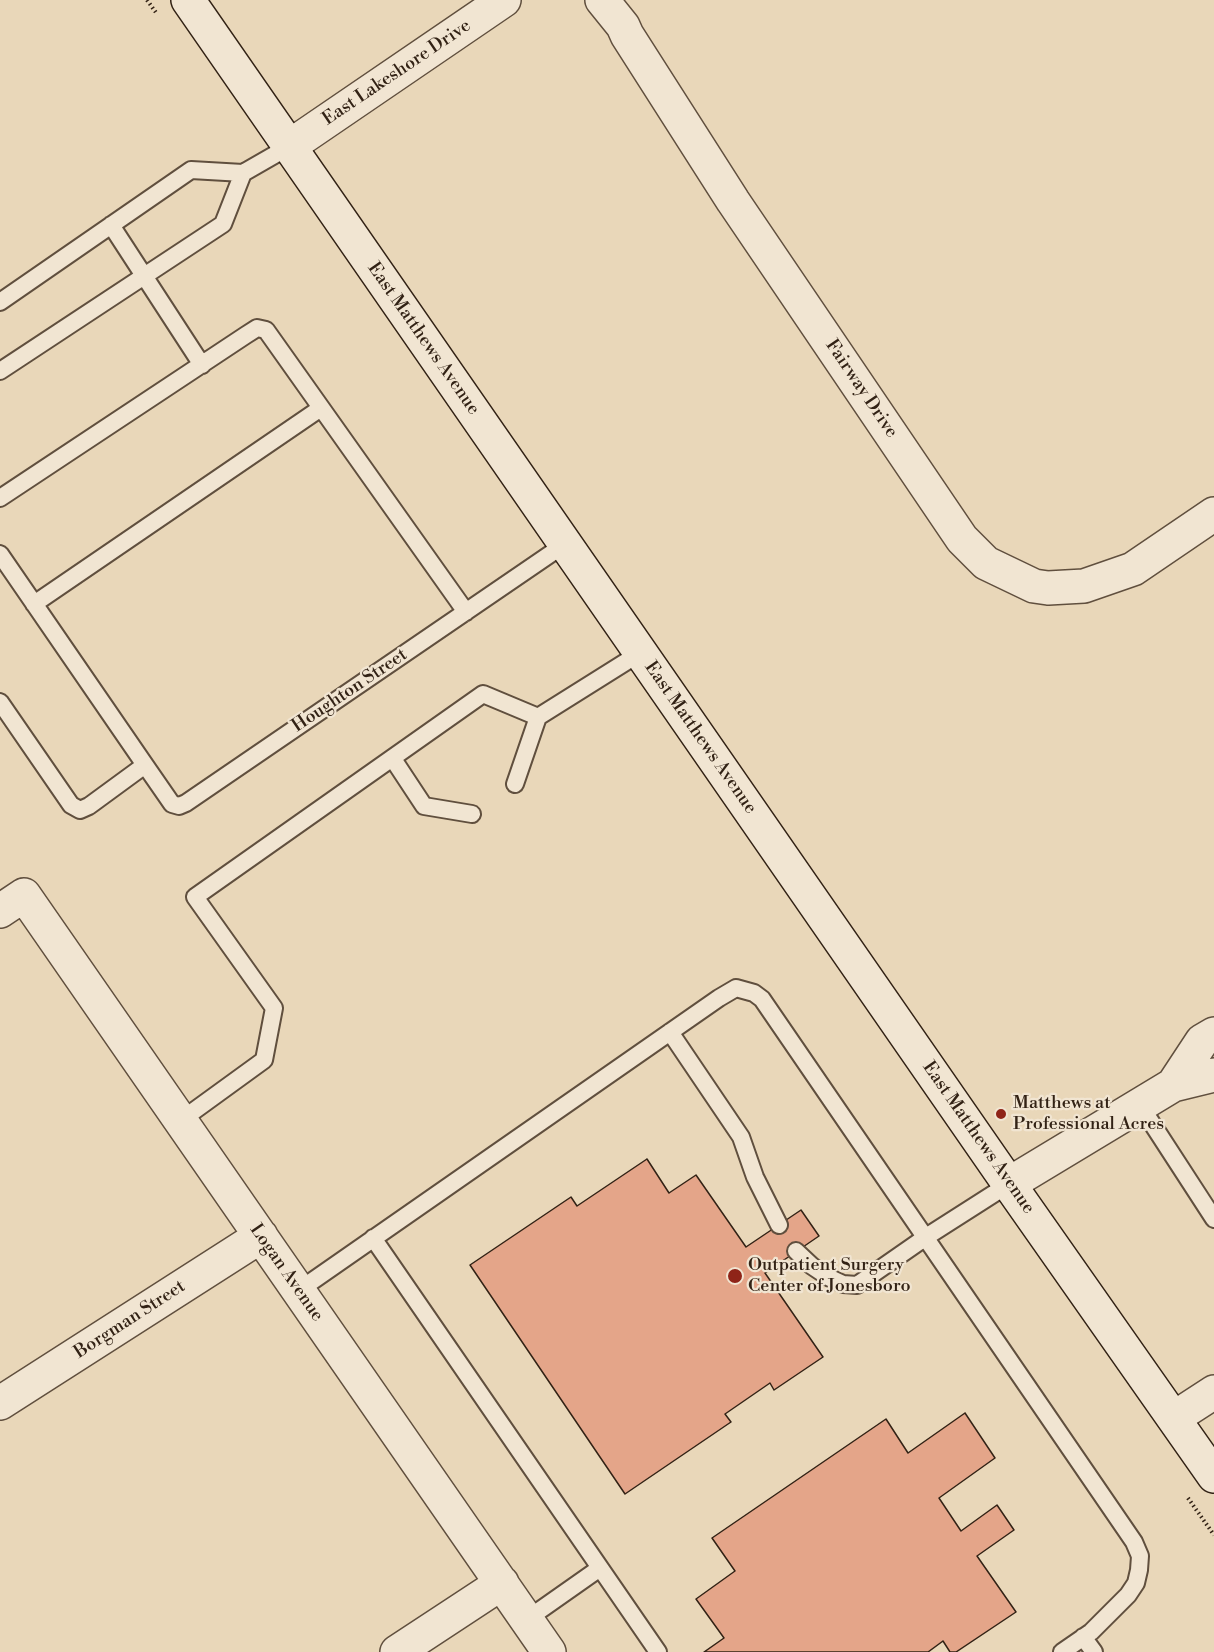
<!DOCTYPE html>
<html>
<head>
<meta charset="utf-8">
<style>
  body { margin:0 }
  canvas { display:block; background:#e9d7b9 }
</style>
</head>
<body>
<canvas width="1214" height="1652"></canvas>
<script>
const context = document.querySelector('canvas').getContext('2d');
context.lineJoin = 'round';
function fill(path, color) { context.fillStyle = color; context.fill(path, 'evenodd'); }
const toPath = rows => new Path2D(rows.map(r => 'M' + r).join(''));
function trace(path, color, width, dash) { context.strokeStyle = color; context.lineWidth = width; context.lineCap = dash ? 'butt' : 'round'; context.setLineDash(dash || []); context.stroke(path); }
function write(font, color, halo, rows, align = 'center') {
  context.font = font + ' "Libre Bodoni",serif'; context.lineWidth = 4.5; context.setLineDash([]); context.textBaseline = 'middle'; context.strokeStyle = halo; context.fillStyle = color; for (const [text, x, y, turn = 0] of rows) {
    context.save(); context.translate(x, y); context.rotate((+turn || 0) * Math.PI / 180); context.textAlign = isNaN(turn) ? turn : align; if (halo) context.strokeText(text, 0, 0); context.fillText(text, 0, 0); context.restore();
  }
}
const building = toPath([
  [647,1159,669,1193,696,1175,746,1247,801,1210,819,1236,765,1273,823,1357,774,1390,770,1383,725,1414,731,1422,625,1494,470,1265,571,1197,577,1206,647,1159],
  [965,1413,995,1458,939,1498,961,1531,997,1505,1014,1530,977,1556,1016,1612,956,1652,950,1652,943,1641,928,1652,704,1652,724,1638,696,1599,735,1571,712,1538,886,1419,908,1453,965,1413]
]);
fill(building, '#e4a589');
trace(building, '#322215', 1.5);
const lane = toPath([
  [111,225,202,365],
  [0,302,191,170,243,173,290,146],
  [0,371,223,224,243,173],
  [0,498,246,335,257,328,266,330,466,612],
  [0,554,145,765,172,804,179,806,186,803,565,544],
  [34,604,321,408],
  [0,702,71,805,80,810,89,806,145,765],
  [393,759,424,806,472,814],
  [515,784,538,717],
  [670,1032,741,1137,755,1177,779,1225],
  [1140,1105,1214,1219],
  [180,1121,264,1060,274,1008,195,897,483,694,538,717,640,653],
  [373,1238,658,1652],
  [796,1251,812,1266,830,1278,843,1284,857,1285,926,1237,1009,1184],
  [298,1291,719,998,736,988,754,993,762,999,1134,1542,1140,1556,1139,1570,1136,1583,1128,1595,1091,1632,1062,1652],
  [526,1620,600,1568],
  [1083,1637,1094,1652]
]);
const street = toPath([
  [602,0,623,26,627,35,733,201,962,539,986,563,1034,586,1048,588,1084,586,1133,569,1214,514],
  [290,146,504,0],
  [0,911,24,895,549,1652],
  [1173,1085,1202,1041,1214,1034],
  [1009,1184,1173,1085,1214,1075],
  [0,1403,261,1236],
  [1174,1418,1214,1392],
  [397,1652,502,1583]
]);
const secondary = toPath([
  [188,0,1009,1184,1214,1476]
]);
trace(lane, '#604f3e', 20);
trace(street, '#604f3e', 36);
trace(secondary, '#322215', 36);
trace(toPath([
  [147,0,157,14],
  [1188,1498,1214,1535]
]), '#322215', 4, [1.5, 3]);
trace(lane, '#f1e5d2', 16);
trace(street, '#f1e5d2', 33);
trace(secondary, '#f1e5d2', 33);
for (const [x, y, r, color] of [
  [1001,1114,6,"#8f2418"],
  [735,1276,8,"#8f2418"]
]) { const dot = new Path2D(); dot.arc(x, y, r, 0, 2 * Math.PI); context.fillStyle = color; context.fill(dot); trace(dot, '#f1e5d2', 2); }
write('18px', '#322215', '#f1e5d2', [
  ["East Lakeshore Drive",397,73,-34],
  ["East Matthews Avenue",423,339,55],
  ["Fairway Drive",861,389,56],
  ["Houghton Street",350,691,-34],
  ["East Matthews Avenue",700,738,55],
  ["East Matthews Avenue",978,1138,55],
  ["Logan Avenue",286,1273,55],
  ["Borgman Street",130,1320,-33]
]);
write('18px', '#322215', '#f1e5d2', [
  ["Matthews at",1013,1104],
  ["Professional Acres",1013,1125],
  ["Outpatient Surgery",748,1266],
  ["Center of Jonesboro",748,1287]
], 'left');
</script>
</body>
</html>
